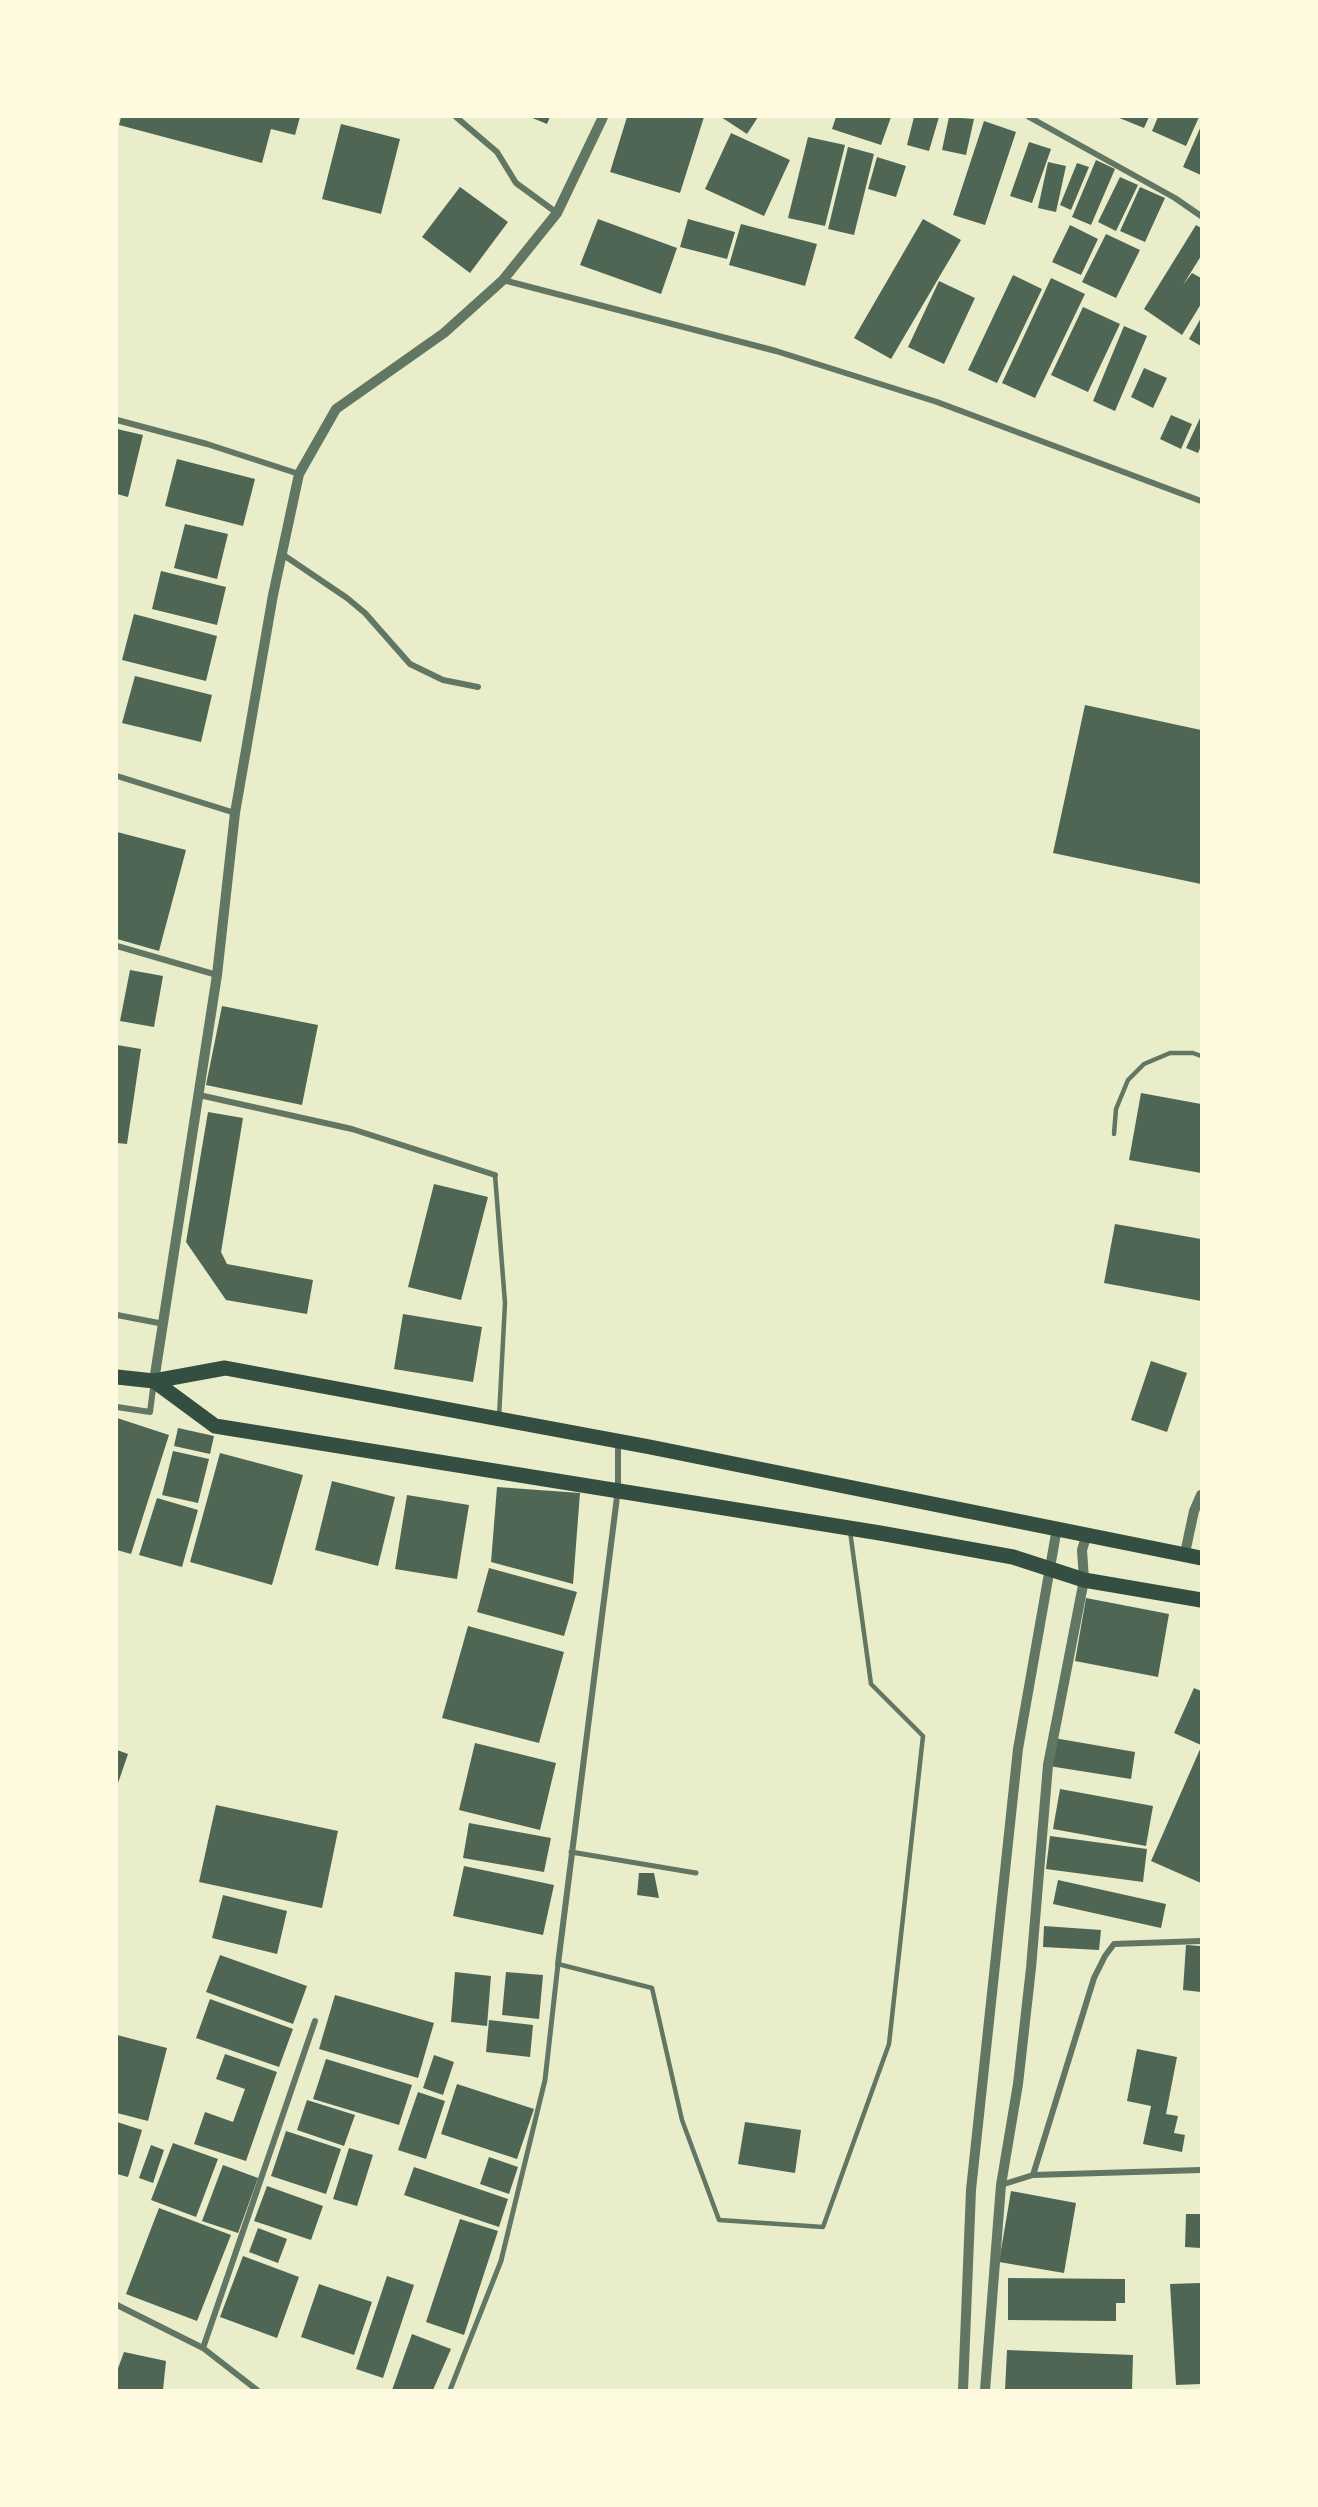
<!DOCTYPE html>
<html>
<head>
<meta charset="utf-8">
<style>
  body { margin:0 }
  #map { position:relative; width:1318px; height:2507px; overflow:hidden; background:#e9edc9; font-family:Manrope,sans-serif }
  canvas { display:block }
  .frame { position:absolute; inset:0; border:118px solid #fefae0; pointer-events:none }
</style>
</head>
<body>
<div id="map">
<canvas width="1318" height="2507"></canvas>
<div class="frame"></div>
</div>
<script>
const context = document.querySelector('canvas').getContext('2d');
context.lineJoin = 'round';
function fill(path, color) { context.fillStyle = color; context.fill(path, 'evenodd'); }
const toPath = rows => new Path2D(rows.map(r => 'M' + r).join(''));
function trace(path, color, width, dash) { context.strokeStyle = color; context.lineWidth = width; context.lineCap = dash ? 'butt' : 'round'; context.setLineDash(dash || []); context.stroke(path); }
fill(toPath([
  [121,117,300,117,295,135,271,129,262,163,119,125],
  [530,117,550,117,547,124],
  [627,117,704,117,680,193,610,172],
  [721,117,758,117,747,134],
  [836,117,891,117,881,145,832,129],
  [914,117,939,117,929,151,907,145],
  [949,117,974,119,966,155,942,150],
  [1117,117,1149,117,1144,128],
  [1158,117,1199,117,1186,146,1152,131],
  [984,121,1016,132,985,225,953,215],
  [341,124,400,139,381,214,322,199],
  [1201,126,1201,175,1183,167],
  [731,133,790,160,764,216,705,189],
  [808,137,845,145,825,226,788,218],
  [1029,142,1051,149,1032,203,1010,196],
  [848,147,874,154,854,235,828,229],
  [877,157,906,166,896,197,868,189],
  [1096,160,1115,169,1091,225,1072,217],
  [1048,162,1066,166,1056,212,1038,208],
  [1077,163,1089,167,1071,210,1060,205],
  [1120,177,1138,185,1116,231,1098,222],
  [460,187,508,222,470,273,422,237],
  [1140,187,1165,198,1145,242,1120,231],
  [598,219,677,248,661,294,580,265],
  [688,219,735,232,727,259,680,247],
  [923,219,961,240,891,359,854,338],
  [741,224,817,244,805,286,729,265],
  [1070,225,1098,239,1081,275,1052,262],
  [1196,225,1201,228,1201,256,1183,285,1192,273,1201,278,1201,304,1182,335,1144,309],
  [1106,234,1140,250,1116,298,1082,282],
  [1013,275,1042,289,997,383,968,370],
  [1051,278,1085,294,1035,398,1002,383],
  [939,281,975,298,944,364,908,347],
  [1083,307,1120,324,1088,392,1051,375],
  [1201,318,1201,346,1189,339],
  [1124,326,1147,336,1115,411,1093,401],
  [1144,368,1167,378,1153,408,1131,397],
  [1171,415,1192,424,1181,449,1160,439],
  [1201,416,1201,446,1198,453,1186,448],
  [117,429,143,435,128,497,117,494],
  [177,459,255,479,243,526,165,506],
  [185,524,228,534,217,579,174,568],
  [161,571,226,587,217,625,152,609],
  [134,614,217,636,206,681,122,660],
  [135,676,212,695,201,742,122,723],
  [1085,705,1201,730,1201,884,1053,853],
  [117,832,186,850,159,951,117,939],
  [130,970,163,976,154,1027,120,1021],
  [222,1006,318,1025,302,1105,206,1085],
  [117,1045,141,1049,127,1144,117,1143],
  [1141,1093,1201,1104,1201,1173,1129,1160],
  [208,1112,243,1118,221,1252,227,1264,313,1280,307,1314,226,1300,186,1242],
  [434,1184,488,1197,461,1300,408,1287],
  [1115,1224,1201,1239,1201,1301,1104,1283],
  [403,1314,482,1327,473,1382,394,1369],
  [1151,1361,1187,1373,1167,1432,1131,1420],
  [117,1418,169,1435,131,1554,117,1550],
  [178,1428,214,1436,210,1454,174,1446],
  [173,1451,209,1459,198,1503,162,1495],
  [220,1453,303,1475,272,1585,190,1562],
  [332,1481,395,1497,378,1566,315,1550],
  [497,1487,580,1493,573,1584,491,1562],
  [407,1495,469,1505,457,1579,395,1569],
  [157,1498,198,1510,182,1567,139,1555],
  [489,1568,577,1592,564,1636,477,1612],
  [1086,1598,1169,1614,1158,1677,1075,1661],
  [468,1626,564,1652,539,1743,442,1718],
  [1194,1688,1201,1691,1201,1745,1174,1733],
  [1054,1738,1135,1752,1131,1779,1049,1766],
  [475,1743,556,1763,540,1830,459,1810],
  [1201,1747,1201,1883,1151,1861],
  [117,1750,128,1754,117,1786],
  [1060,1789,1153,1806,1146,1846,1053,1829],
  [216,1805,338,1831,322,1908,199,1882],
  [469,1823,551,1838,544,1872,463,1858],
  [1050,1836,1147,1849,1143,1882,1046,1869],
  [464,1866,554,1885,543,1935,453,1916],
  [639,1873,654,1873,659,1898,637,1895],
  [1058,1880,1166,1904,1161,1928,1053,1904],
  [223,1895,287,1911,277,1954,212,1938],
  [1044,1926,1101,1930,1099,1950,1043,1947],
  [1186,1945,1201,1946,1201,1992,1183,1990],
  [220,1955,307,1986,293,2024,206,1992],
  [455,1972,491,1976,487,2026,451,2022],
  [506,1972,543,1975,539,2019,502,2015],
  [335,1995,434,2023,418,2078,319,2049],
  [210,1999,293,2029,279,2067,196,2038],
  [489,2020,533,2025,530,2057,486,2052],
  [117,2035,167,2048,148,2121,117,2113],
  [1137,2049,1177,2057,1166,2114,1178,2116,1174,2133,1185,2135,1182,2152,1143,2144,1151,2106,1127,2101],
  [225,2054,277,2072,246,2161,194,2144,205,2112,233,2122,245,2089,216,2079],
  [434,2055,454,2062,443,2095,423,2088],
  [326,2059,412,2085,399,2125,313,2099],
  [457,2084,534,2109,517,2159,441,2134],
  [418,2092,445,2101,426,2159,398,2150],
  [307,2100,355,2115,344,2146,297,2130],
  [117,2122,142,2130,128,2177,117,2174],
  [745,2122,801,2130,795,2173,738,2164],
  [286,2131,341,2149,326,2194,271,2176],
  [173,2143,218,2159,196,2217,151,2200],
  [151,2145,164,2150,153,2183,139,2178],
  [349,2148,373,2155,357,2206,333,2199],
  [489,2157,518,2167,509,2194,480,2184],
  [223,2165,258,2178,238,2233,202,2221],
  [414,2167,508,2199,499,2227,404,2195],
  [267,2186,323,2206,311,2240,254,2221],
  [1011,2191,1076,2203,1064,2273,999,2262],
  [159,2208,231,2235,197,2321,126,2294],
  [1186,2214,1201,2214,1201,2248,1185,2247],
  [460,2219,498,2231,464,2335,426,2322],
  [258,2228,287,2239,278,2263,249,2252],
  [243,2256,299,2277,277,2338,220,2317],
  [387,2276,414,2285,383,2378,356,2369],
  [1008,2278,1125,2279,1125,2303,1116,2303,1116,2321,1008,2320],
  [1201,2283,1201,2384,1176,2385,1170,2284],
  [319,2284,372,2302,354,2355,301,2337],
  [412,2334,451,2349,433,2390,392,2390],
  [1007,2350,1133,2355,1132,2390,1005,2390],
  [124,2352,166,2361,163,2390,117,2390,117,2371]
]), '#4f6655');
trace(toPath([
  [1114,1134,1116,1109,1128,1080,1144,1064,1170,1053,1193,1053,1201,1056],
  [495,1175,505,1303,499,1417],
  [558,1964,652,1988,682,2120,719,2220,823,2227,889,2044,923,1736,871,1684,850,1531]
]), '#617663', 4.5);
trace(toPath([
  [571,1852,696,1873],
  [450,2390,501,2261,545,2080,558,1964]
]), '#617663', 5);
trace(toPath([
  [456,117,497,152,516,183,557,213],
  [1029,117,1175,198,1201,216],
  [503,280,776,351,937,402,1201,501],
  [117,420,207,444,299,474],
  [282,554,347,598,365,613,410,664,443,680,478,687],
  [117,776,235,813],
  [117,946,217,975],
  [199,1095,352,1129,495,1175],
  [117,1315,164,1324],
  [117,1407,150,1412,154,1381],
  [558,1964,618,1489,618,1441],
  [1033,2175,1201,2170],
  [1001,2185,1033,2175,1094,1978,1105,1956,1114,1944,1201,1941],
  [117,2305,203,2348,257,2390],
  [203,2348,315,2021]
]), '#617663', 6);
trace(toPath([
  [154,1381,217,975,235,813,273,595,299,474,336,409,444,333,503,280,557,213,603,117],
  [1185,1553,1194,1511,1201,1495],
  [963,2390,971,2190,1018,1749,1057,1528],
  [985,2390,1001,2185,1018,2084,1031,1968,1048,1765,1084,1580,1082,1550,1087,1534]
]), '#617663', 10);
trace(toPath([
  [117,1377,154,1381,225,1368,650,1447,1201,1558],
  [154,1381,215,1426,880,1533,1013,1557,1084,1580,1201,1600]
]), '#344e41', 15);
</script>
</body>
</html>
